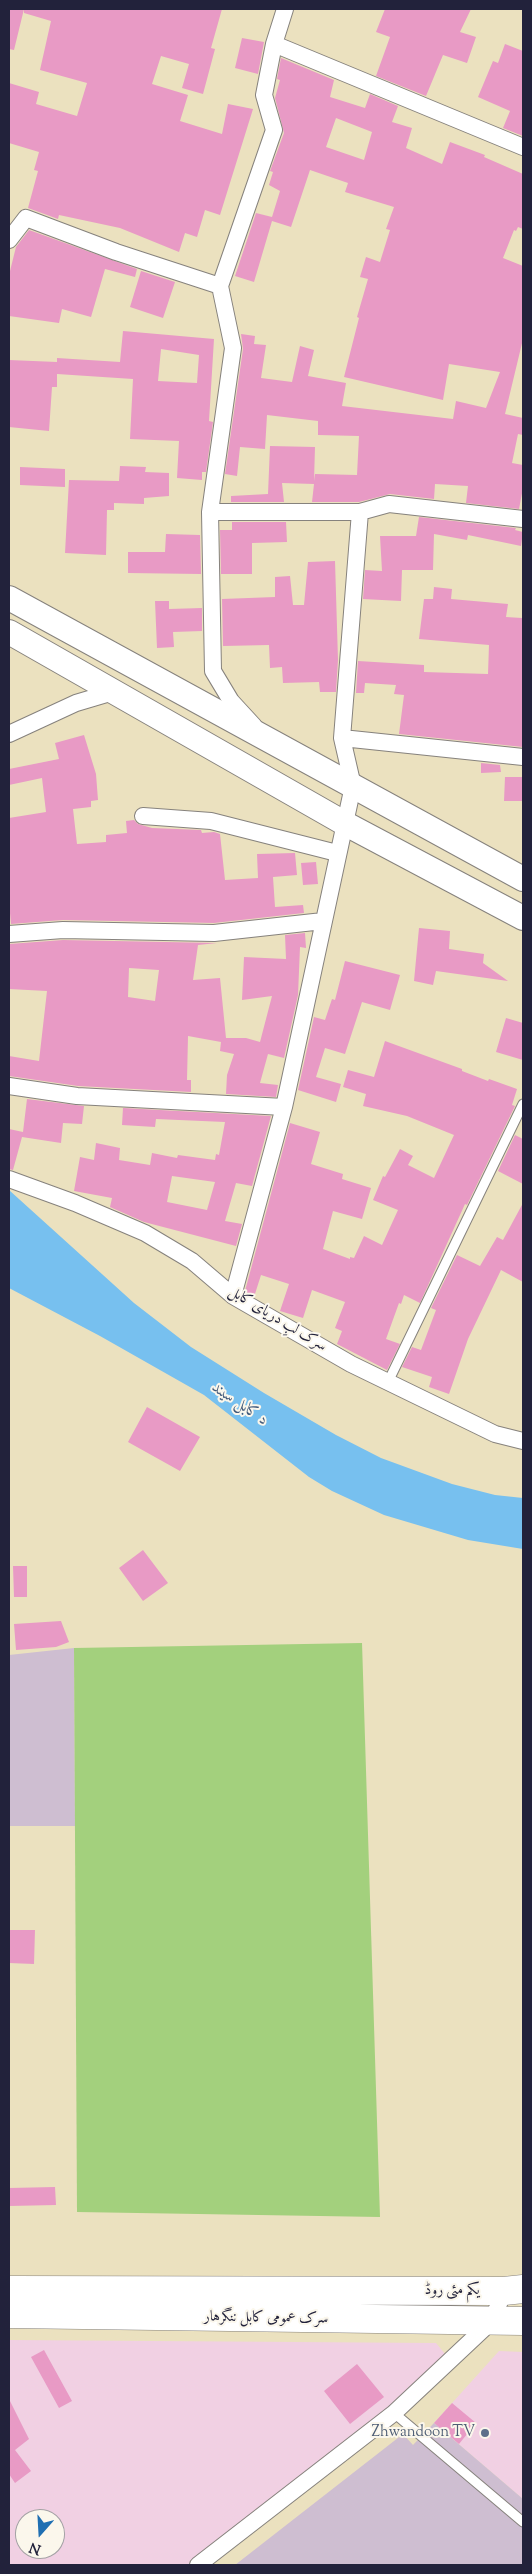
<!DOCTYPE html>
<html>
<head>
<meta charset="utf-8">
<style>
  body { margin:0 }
  #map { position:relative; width:532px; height:2574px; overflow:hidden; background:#ebe1bf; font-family:"Sorts Mill Goudy",serif }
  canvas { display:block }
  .frame { position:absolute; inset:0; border:10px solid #22223b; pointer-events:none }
  .north { position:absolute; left:15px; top:2509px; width:50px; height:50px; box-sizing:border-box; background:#fbf7ec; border:1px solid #a4a2a5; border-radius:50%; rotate:199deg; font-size:14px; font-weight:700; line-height:20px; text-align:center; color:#22223b }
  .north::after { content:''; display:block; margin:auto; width:18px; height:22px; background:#1f6fb2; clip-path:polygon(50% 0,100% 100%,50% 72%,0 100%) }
</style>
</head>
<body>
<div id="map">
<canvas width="532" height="2574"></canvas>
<div class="frame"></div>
<div class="north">N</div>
</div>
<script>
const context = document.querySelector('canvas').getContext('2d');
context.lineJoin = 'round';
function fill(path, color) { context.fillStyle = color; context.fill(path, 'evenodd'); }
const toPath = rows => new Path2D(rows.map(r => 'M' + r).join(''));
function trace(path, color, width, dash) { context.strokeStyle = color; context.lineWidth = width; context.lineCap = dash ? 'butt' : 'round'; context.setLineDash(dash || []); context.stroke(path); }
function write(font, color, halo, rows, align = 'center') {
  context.font = font + ' "Sorts Mill Goudy",Amiri,serif'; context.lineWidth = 4; context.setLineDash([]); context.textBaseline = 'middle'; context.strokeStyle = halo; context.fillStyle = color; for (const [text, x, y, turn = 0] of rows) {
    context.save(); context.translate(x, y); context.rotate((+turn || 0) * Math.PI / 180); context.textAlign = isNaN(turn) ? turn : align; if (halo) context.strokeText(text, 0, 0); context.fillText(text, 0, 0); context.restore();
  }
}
fill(toPath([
  [9,2340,436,2343,450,2360,198,2565,9,2565],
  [25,2519,55,2519,55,2549,25,2549],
  [499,2351,523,2352,523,2499,434,2423]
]), '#f1d0e3');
fill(toPath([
  [74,1648,75,1826,9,1826,9,1655],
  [434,2423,523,2499,523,2565,235,2565,403,2434,413,2445]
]), '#cebed1');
fill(toPath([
  [362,1643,380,2217,77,2212,74,1648]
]), '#a3d07d');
fill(toPath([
  [9,1190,134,1303,191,1347,264,1393,336,1435,381,1458,452,1484,495,1495,523,1498,523,1549,468,1540,384,1515,332,1491,309,1477,204,1395,100,1336,9,1288]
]), '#77c0ef');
fill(toPath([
  [9,9,24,9,14,50,9,49],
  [24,9,222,9,211,48,215,49,203,94,182,88,189,64,161,56,152,84,188,95,180,121,222,134,228,104,253,109,220,215,205,210,197,237,185,233,179,252,120,228,59,215,58,219,28,208,38,171,34,170,39,152,9,143,9,83,39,92,36,104,77,116,87,83,40,70,51,21,24,13],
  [385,9,471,9,460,32,476,37,467,63,443,55,426,96,376,76,390,37,376,32],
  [242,38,264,42,258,74,235,68],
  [505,44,523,51,523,136,503,128,510,111,478,97,493,61,498,63],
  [281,58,334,80,330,97,365,108,370,94,398,106,392,122,412,128,406,148,442,164,450,142,485,155,484,157,523,174,523,229,518,227,516,231,514,230,503,258,523,266,523,339,505,414,523,418,523,435,518,434,512,463,523,465,523,488,519,509,466,503,468,486,435,484,434,499,390,494,359,502,312,502,314,484,282,483,284,502,231,502,231,496,268,494,270,446,315,447,314,481,315,474,357,475,359,436,318,435,318,421,267,415,265,449,240,447,237,476,225,474,243,349,241,334,255,336,254,344,266,345,261,378,292,382,300,346,314,350,308,376,346,383,342,406,453,419,456,401,486,408,500,372,449,364,443,400,344,377,359,318,357,317,368,279,360,277,366,257,380,262,390,230,386,229,394,207,345,192,348,183,310,170,291,227,272,221,254,282,235,276,256,213,272,217,280,191,269,185,273,172,270,171,284,133,275,98,280,80,277,79],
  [336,118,372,132,364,160,326,147],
  [29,230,137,269,135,277,105,269,91,317,62,309,59,323,9,316,9,275,16,247],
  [141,271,175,282,163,318,130,307],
  [123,331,214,339,209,421,213,422,206,472,202,472,202,480,177,478,179,441,130,439,133,379,57,374,57,387,52,387,49,431,9,427,9,360,57,362,57,358,120,362],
  [161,349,199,355,197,383,158,381],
  [120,466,146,467,145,472,169,473,169,496,144,498,144,504,114,503,114,510,107,510,106,555,65,553,69,480,119,481],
  [20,467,65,469,65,487,20,485],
  [419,517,516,528,515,530,523,532,521,546,468,535,467,540,434,534,433,570,402,570,401,601,363,599,365,570,382,571,380,536,416,536],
  [232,522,286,522,287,542,252,543,252,574,221,574,220,530,232,530],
  [166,534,200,535,201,574,128,573,128,552,165,552],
  [335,561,338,660,336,692,320,692,319,682,283,683,282,667,270,668,269,645,223,646,222,599,275,597,275,577,290,576,293,605,304,605,308,562],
  [434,587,452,589,451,599,508,604,506,617,522,618,523,747,399,734,404,695,394,694,396,685,365,683,364,693,356,693,358,661,424,665,424,672,488,674,489,645,419,639,424,599,433,599],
  [155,601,169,601,169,609,202,608,202,631,173,632,174,647,157,648],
  [84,735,96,774,98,800,91,801,91,807,73,809,77,844,106,842,106,835,127,833,126,821,134,820,138,824,152,828,201,830,202,833,214,832,220,834,225,880,258,878,257,854,295,853,297,875,273,877,275,907,303,905,304,913,214,923,63,920,11,924,9,902,9,818,46,812,42,778,9,785,9,769,59,759,55,743],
  [481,763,500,765,501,772,481,773],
  [505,777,523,777,523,801,504,801],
  [316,862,318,884,303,885,301,863],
  [419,928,450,931,449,949,484,954,483,963,508,981,436,971,433,985,414,981],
  [305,933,306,948,300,947,298,995,284,1058,268,1054,260,1083,278,1085,276,1097,226,1094,227,1075,234,1054,220,1051,221,1042,188,1036,187,1080,191,1080,191,1092,78,1086,9,1076,9,1056,39,1061,47,991,9,989,9,944,63,940,217,943,198,945,193,980,220,978,226,1038,246,1038,260,1042,272,996,242,1000,244,957,286,959,285,935],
  [129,968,159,970,155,1001,128,997],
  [345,961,400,975,390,1010,362,1002,345,1054,325,1048,316,1077,341,1084,336,1102,298,1090,314,1017,325,1020,332,999,335,1000],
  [506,1018,523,1023,523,1060,496,1052],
  [385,1041,462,1069,462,1071,488,1081,489,1079,517,1089,512,1105,515,1106,467,1205,465,1204,420,1303,404,1295,401,1304,399,1303,386,1339,400,1344,387,1370,337,1344,342,1331,335,1328,345,1302,312,1290,303,1318,280,1311,289,1284,261,1275,254,1297,245,1291,290,1123,320,1132,311,1164,343,1174,342,1179,371,1188,362,1219,333,1211,323,1249,350,1259,350,1257,354,1258,364,1236,382,1245,398,1210,373,1200,383,1176,385,1177,400,1149,413,1156,408,1165,434,1178,454,1135,407,1116,363,1106,366,1094,343,1087,348,1070,374,1077],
  [27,1099,84,1106,82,1124,63,1123,61,1143,22,1137,13,1170,9,1169,9,1129,23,1132],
  [123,1108,271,1116,252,1186,236,1183,225,1221,242,1224,236,1246,144,1222,110,1207,112,1198,74,1191,80,1157,94,1160,96,1143,120,1148,119,1160,150,1165,152,1153,177,1158,178,1155,215,1160,216,1154,219,1155,225,1122,156,1119,155,1127,122,1125],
  [172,1176,215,1182,207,1210,167,1202],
  [515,1135,523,1139,523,1184,498,1171],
  [523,1203,523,1282,501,1270,468,1339,449,1394,429,1387,432,1377,402,1367,412,1347,421,1350,436,1310,431,1308,457,1255,480,1266,497,1237,503,1240],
  [147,1407,200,1437,180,1471,128,1442],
  [143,1550,168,1583,143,1601,119,1568],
  [13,1566,27,1566,27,1597,14,1597],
  [61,1621,69,1642,56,1647,16,1650,14,1624],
  [9,1930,35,1930,34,1964,9,1963],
  [55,2187,56,2205,9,2206,9,2188],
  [44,2350,72,2401,59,2408,31,2357],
  [357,2364,384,2397,350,2424,324,2391],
  [9,2399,29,2439,15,2450,31,2471,15,2483,9,2474],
  [452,2403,476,2423,459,2444,434,2423]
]), '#e89ac5');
const service = toPath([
  [388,1382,523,1104],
  [394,2413,523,2522]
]);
const minor = toPath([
  [274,44,523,147],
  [9,240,26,218,116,252,220,286],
  [210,512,360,512,389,504,523,519],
  [254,726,231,701,213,671,210,512,233,348,220,286,274,130,264,95,274,44,285,9],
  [9,734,76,703,113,692],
  [342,738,523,757],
  [143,816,211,821,337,853],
  [9,934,63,930,214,933,323,921],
  [9,1086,77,1096,284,1107],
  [9,1179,75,1203,145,1233,192,1261,233,1296,351,1364,495,1434,523,1441],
  [233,1296,284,1107,353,786,342,738,360,512],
  [198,2565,394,2413,492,2321,504,2291]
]);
const secondary = toPath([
  [9,598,523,879],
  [9,632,344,823,523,918]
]);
const trunk = toPath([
  [9,2290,504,2291,523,2289],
  [9,2314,523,2321]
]);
trace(service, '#86827d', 11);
trace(minor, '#86827d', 18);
trace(secondary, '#86827d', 26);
trace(trunk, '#86827d', 29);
trace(service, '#fff', 9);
trace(minor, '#fff', 16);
trace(secondary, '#fff', 24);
trace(trunk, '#fff', 28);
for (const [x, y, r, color] of [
  [485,2433,5,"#5c6f8a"]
]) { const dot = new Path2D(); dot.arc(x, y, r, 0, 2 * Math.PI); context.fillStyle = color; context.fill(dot); trace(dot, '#fbf7ec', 2); }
write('15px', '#22223b', '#fbf7ec', [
  ["سرک لبِ دریای کابل",277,1320,31],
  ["یکم مئی روڈ",452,2291],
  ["سرک عمومی کابل ننگرهار",266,2319,1]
]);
write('15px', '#4e5e75', '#fbf7ec', [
  ["Zhwandoon TV",475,2433]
], 'right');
write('italic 16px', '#40597a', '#fbf7ec', [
  ["د کابل سيند",239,1405,34]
]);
</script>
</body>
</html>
